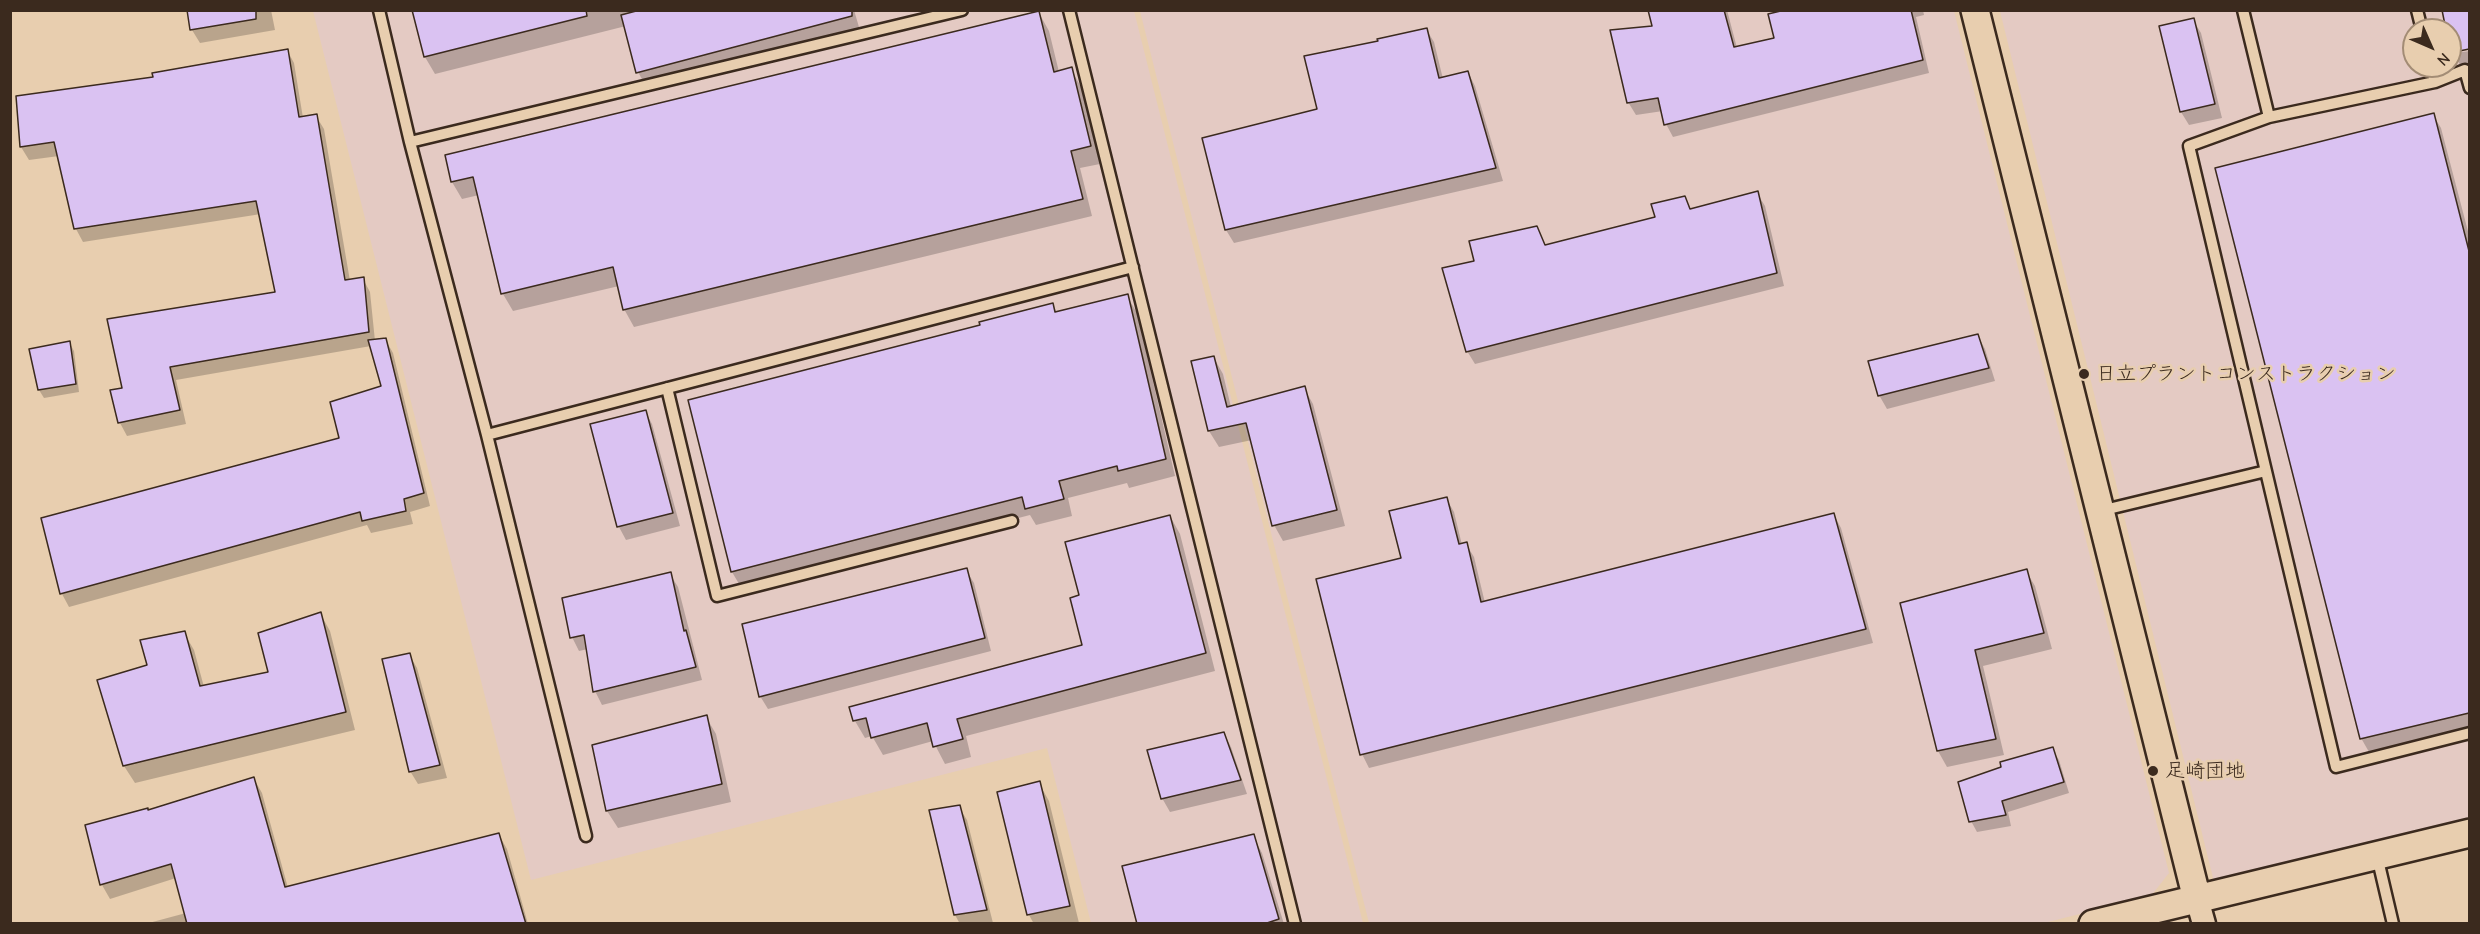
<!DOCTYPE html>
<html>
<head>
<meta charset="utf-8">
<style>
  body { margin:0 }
  #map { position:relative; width:2480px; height:934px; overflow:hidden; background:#e8ceaf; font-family:"Comic Neue",sans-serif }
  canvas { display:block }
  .frame { position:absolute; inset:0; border:12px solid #3b2a1e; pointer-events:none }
  .north { position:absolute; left:2402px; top:18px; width:60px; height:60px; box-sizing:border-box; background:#e8ceaf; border:2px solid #a38c75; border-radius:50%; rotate:135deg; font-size:16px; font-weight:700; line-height:24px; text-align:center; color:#3b2a1e }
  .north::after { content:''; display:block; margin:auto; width:21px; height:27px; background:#3b2a1e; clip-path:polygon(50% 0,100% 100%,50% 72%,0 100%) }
</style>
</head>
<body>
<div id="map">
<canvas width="2480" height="934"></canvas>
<div class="frame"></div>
<div class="north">N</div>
</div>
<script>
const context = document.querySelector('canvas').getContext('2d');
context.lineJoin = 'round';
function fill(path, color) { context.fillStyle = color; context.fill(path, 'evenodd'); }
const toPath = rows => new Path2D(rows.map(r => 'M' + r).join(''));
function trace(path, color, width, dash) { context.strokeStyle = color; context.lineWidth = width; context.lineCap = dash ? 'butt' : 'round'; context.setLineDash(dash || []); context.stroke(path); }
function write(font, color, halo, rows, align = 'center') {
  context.font = font + ' "Comic Neue","Klee One",sans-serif'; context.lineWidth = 5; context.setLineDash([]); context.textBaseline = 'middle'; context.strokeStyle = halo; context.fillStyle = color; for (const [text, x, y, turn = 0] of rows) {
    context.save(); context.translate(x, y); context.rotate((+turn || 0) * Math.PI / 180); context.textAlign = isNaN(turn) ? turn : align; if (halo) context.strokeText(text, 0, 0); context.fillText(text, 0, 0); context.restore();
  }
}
fill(toPath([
  [313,11,1134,11,1363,923,1091,923,1047,748,531,880],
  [1140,11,1954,11,2169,873,2151,896,2040,924,1369,923],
  [2000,11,2469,11,2469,818,2214,882],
  [2414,30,2450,30,2450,66,2414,66]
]), '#e4cac3');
fill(toPath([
  [189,10,271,10,275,30,200,43,192,30],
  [414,10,854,10,861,34,648,90,638,72,626,26,435,74,425,57],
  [1650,10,1727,10,1737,48,1775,39,1792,10,1923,10,1924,15,1916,17,1929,73,1673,137,1666,124,1663,111,1636,115,1628,102,1654,28],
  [2443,10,2470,10,2470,48,2455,50,2455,53,2470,51,2470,63,2460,65,2453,52,2450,30,2448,30],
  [1039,13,1049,31,1059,72,1071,69,1081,87,1100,164,1080,168,1092,216,634,327,624,309,619,286,513,311,503,294,479,195,462,199,452,182],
  [2193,20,2201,33,2222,118,2189,125,2181,112,2161,27],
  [1426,29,1434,42,1443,79,1468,72,1475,86,1503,181,1234,243,1226,230,1319,110,1380,42],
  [287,50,294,63,303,118,316,116,324,129,350,281,363,279,370,292,375,341,385,339,393,353,430,506,410,512,413,524,371,533,367,525,69,607,62,594,43,519,341,439,383,386,371,346,176,380,186,424,127,436,120,423,112,391,124,389,276,293,261,214,83,242,76,229,59,156,29,160,21,147,18,97,155,78],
  [2433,115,2441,128,2470,239,2470,728,2369,752,2361,738],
  [1757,193,1765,206,1784,286,1475,364,1467,351,1476,262,1536,228,1546,246,1657,218,1684,198,1691,210],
  [1127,296,1137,313,1175,476,1129,488,1127,483,1068,498,1072,516,1036,525,1030,515,742,589,732,572,982,326,1053,305,1057,313],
  [1978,336,1985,349,1995,381,1887,409,1879,395],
  [69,342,74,351,79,392,44,398,39,390],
  [1214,358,1223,374,1231,407,1304,388,1313,404,1345,526,1283,541,1274,525,1252,440,1219,447,1209,431,1193,362],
  [645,411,652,424,680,526,626,540,619,527,592,425],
  [1446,498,1454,512,1462,545,1466,544,1474,557,1485,603,1834,515,1841,528,1873,643,1369,768,1362,754,1403,559],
  [1170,516,1180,534,1215,671,966,736,971,757,945,764,933,741,883,755,872,736,865,738,855,721,851,708,1084,646,1081,596],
  [966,570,974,583,991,651,768,709,760,696],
  [2026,571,2035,586,2052,649,1983,666,2004,755,1947,767,1938,751,1902,604],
  [670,574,678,587,702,680,602,705,595,691,588,649,579,651,572,637],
  [320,613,330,631,355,730,135,783,124,766,149,666,184,633,194,650,204,687,270,673],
  [409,654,417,668,447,778,418,784,410,771],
  [706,717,716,734,731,802,618,828,607,811],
  [1224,733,1231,747,1247,794,1170,812,1162,798],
  [2052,749,2059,760,2069,793,2008,812,2011,826,1977,832,1971,821],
  [254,779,262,793,288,888,499,835,507,849,528,924,145,924,186,913,176,878,110,899,102,885,87,827,148,811],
  [1039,783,1049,801,1079,923,1034,924,1029,915],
  [959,807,967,820,993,923,960,924,955,915],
  [1253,836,1262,853,1284,924,1139,924]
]), '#0003');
const building = toPath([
  [187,10,256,10,256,19,190,30,187,10],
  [412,10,586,10,587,16,424,57,412,10],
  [640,10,852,10,852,16,636,73,621,15,640,10],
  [1648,10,1724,10,1734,47,1774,38,1768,14,1785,10,1911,10,1923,60,1664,125,1658,98,1627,103,1610,30,1652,26,1648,10],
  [2442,10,2469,10,2469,49,2450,53,2450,30,2446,30,2442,10],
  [1039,11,1054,72,1072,67,1091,146,1071,151,1083,199,623,310,613,267,501,294,473,177,451,182,445,155,1039,11],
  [2194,18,2215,104,2180,112,2159,26,2194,18],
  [1427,28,1439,78,1468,71,1496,168,1225,230,1202,138,1317,109,1304,56,1378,41,1377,39,1427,28],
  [288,49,299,117,317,114,345,280,364,277,369,332,170,367,180,410,118,423,110,390,122,388,107,319,275,292,256,201,74,229,54,142,20,147,16,96,153,77,152,73,288,49],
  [2434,113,2469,251,2469,713,2360,739,2215,168,2434,113],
  [1758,191,1777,273,1466,352,1442,268,1474,261,1469,241,1537,226,1545,245,1655,217,1651,204,1685,196,1690,209,1758,191],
  [1128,294,1166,459,1118,471,1117,466,1059,481,1064,499,1025,509,1022,497,731,572,688,400,980,325,979,322,1053,303,1055,312,1128,294],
  [1978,334,1989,368,1878,396,1868,361,1978,334],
  [386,338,424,493,404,499,406,511,362,521,360,512,60,594,41,518,339,438,330,402,381,386,368,340,386,338],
  [70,341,76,384,38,390,29,349,70,341],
  [1214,356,1227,407,1305,386,1337,510,1272,526,1246,423,1208,431,1191,361,1214,356],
  [646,410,673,513,617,527,590,424,646,410],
  [1447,497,1459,544,1467,542,1481,602,1834,513,1866,629,1360,755,1316,579,1401,558,1389,511,1447,497],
  [1170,515,1206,653,957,719,963,739,933,747,927,723,871,738,866,718,853,721,849,707,1082,645,1070,598,1079,595,1065,542,1170,515],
  [967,568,985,638,759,697,742,624,967,568],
  [2027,569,2044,633,1975,650,1996,739,1937,751,1900,603,2027,569],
  [671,572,684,631,686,630,696,667,593,692,584,635,570,638,562,598,671,572],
  [321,612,346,712,123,766,97,680,147,665,140,640,185,631,200,686,268,672,258,633,321,612],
  [410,653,440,765,409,772,382,659,410,653],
  [707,715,722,784,606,811,592,745,707,715],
  [1224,732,1241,780,1161,799,1147,750,1224,732],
  [2053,747,2064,782,2002,801,2006,815,1969,822,1958,782,2001,767,2000,762,2053,747],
  [254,777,285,887,499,833,526,924,187,924,171,864,100,885,85,825,148,808,148,810,254,777],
  [1040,781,1070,906,1027,915,997,792,1040,781],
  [960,805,987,910,954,915,929,810,960,805],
  [1254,834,1279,919,1264,924,1137,924,1122,866,1254,834]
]);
fill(building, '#dac2f2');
trace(building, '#3b2a1e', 1.5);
const service = toPath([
  [379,10,410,142,962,10],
  [1069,10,1295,924],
  [2243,10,2269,117,2189,146,2336,767,2470,733],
  [2417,10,2422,30],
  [2431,66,2435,82,2465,70,2470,88],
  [2269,117,2435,82],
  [410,142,487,435],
  [667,388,717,596,1012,521],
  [2100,511,2266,471],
  [586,836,487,435,1133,267],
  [2377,856,2393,924]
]);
const minor = toPath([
  [2197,899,2204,924]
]);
const tertiary = toPath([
  [1975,10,2197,899],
  [2093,924,2470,833]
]);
trace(service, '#3b2a1e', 15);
trace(minor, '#3b2a1e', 27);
trace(tertiary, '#3b2a1e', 32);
trace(service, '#e8ceaf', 10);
trace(minor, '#e8ceaf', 22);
trace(tertiary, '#e8ceaf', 27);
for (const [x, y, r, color] of [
  [2084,374,6,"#3b2a1e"],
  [2153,771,6,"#3b2a1e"]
]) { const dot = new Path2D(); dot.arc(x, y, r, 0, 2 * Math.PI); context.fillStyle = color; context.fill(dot); trace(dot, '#e8ceaf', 2); }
write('20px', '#3b2a1e', '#e8ceaf', [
  ["日立プラントコンストラクション",2096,374],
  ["足崎団地",2165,771]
], 'left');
</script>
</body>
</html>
